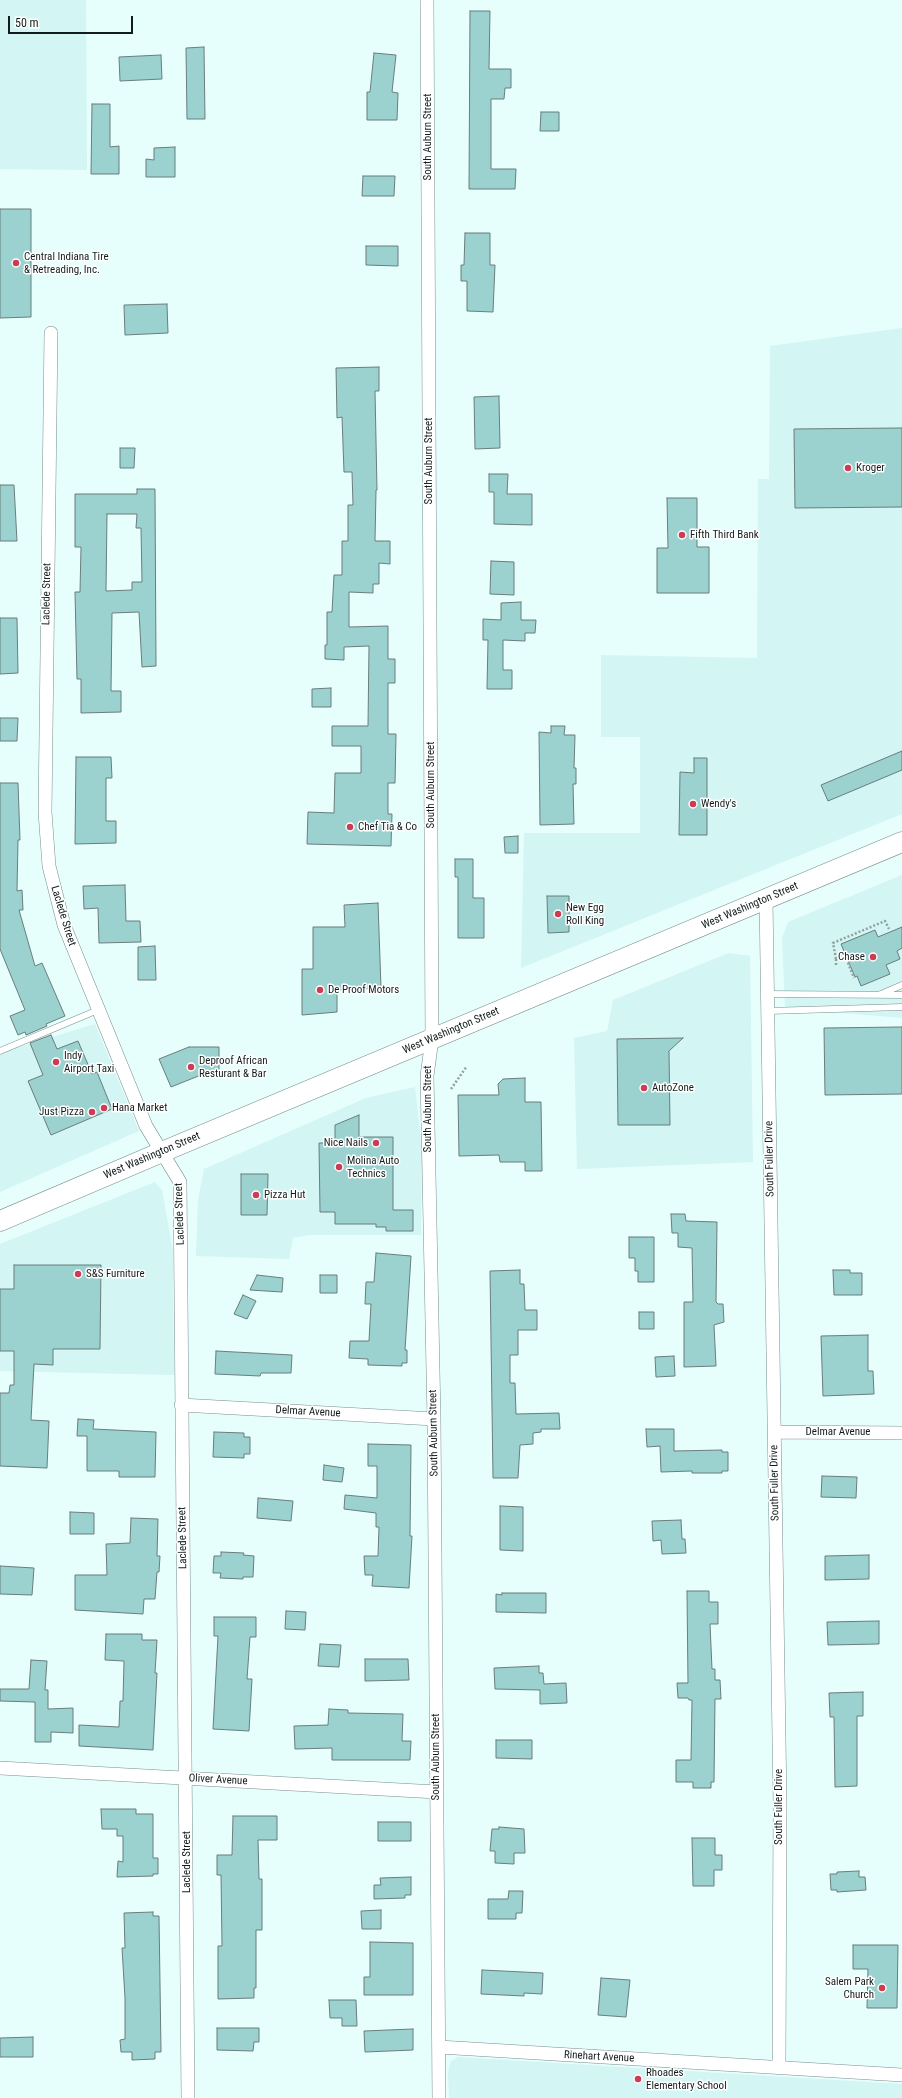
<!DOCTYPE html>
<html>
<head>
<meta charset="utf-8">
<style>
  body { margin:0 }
  #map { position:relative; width:902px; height:2098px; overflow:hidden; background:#e6fefc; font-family:"Roboto Condensed",sans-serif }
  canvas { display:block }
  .scale { position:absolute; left:8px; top:16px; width:125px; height:18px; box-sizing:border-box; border:2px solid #131c1c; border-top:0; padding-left:5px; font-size:12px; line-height:14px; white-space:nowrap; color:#131c1c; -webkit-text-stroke:3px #fff; paint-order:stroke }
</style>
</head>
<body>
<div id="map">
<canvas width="902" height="2098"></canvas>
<div class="scale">50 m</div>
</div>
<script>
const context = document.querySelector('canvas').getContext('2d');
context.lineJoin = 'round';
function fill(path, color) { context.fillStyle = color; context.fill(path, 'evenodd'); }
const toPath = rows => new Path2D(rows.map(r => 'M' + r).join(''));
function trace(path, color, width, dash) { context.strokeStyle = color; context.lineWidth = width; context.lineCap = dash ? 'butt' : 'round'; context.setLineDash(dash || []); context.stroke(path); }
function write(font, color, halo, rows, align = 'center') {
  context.font = font + ' "Roboto Condensed",sans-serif'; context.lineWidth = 3; context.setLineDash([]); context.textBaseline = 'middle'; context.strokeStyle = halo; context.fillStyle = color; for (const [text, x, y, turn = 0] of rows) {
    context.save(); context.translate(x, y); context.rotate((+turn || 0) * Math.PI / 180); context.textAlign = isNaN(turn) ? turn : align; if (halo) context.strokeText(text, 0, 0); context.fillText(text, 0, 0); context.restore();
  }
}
fill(toPath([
  [0,0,86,0,87,170,0,169],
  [902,328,902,814,521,968,524,833,640,833,640,737,601,737,601,655,757,658,758,479,769,479,770,346],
  [902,875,902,1018,785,1008,782,938,788,922],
  [729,953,750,956,753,1162,577,1169,574,1038,607,1031,613,1000],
  [95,1024,139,1131,0,1192,0,1053],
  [415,1087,422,1149,421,1235,309,1235,293,1238,289,1259,196,1256,198,1200,204,1169,366,1098],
  [155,1182,162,1190,173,1252,174,1375,0,1371,0,1244],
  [458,2057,902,2084,902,2098,449,2098,448,2072,451,2061]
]), '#d3f5f3');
const building = toPath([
  [470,11,490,11,489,69,511,69,511,88,505,88,504,99,491,99,491,169,516,169,515,189,469,189,470,11],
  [204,47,205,119,187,119,186,48,204,47],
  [374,53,396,55,392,92,398,93,397,120,367,120,367,92,370,92,374,53],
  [161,55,162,79,120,81,119,57,161,55],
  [92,104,110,104,110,147,119,146,119,174,91,174,92,104],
  [541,112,559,112,559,131,540,131,541,112],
  [175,147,175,177,146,177,146,159,154,160,154,148,175,147],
  [363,176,395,176,394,196,362,196,363,176],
  [0,209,31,209,31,317,0,318,0,209],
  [465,233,490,233,490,265,495,265,493,312,467,311,467,281,461,281,461,265,464,265,465,233],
  [366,246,398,246,398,266,366,265,366,246],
  [167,304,168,333,125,335,124,305,167,304],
  [379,367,379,391,375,391,377,490,376,490,375,541,390,541,390,564,379,563,379,584,373,584,373,593,349,592,349,627,388,626,388,659,395,659,395,683,388,683,388,734,396,734,395,783,388,783,388,814,392,814,391,846,307,844,308,812,334,813,335,773,361,773,361,746,332,746,332,726,368,726,369,646,344,647,344,660,325,659,325,645,327,645,327,612,332,612,334,575,342,575,342,541,348,541,348,505,353,505,352,472,344,472,342,417,337,418,336,368,379,367],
  [499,396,500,448,475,449,474,397,499,396],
  [902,428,902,507,795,508,794,429,902,428],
  [120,448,135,448,134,468,120,468,120,448],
  [489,474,508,474,507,494,532,494,532,525,494,524,494,492,489,492,489,474],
  [0,485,14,485,17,541,0,541,0,485],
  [137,489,155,489,156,666,142,667,139,612,112,613,111,691,121,691,121,712,81,713,81,679,77,679,75,592,80,592,81,547,75,547,75,494,137,494,137,489],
  [107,514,137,514,136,528,141,528,142,582,132,582,132,590,106,591,107,514],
  [667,498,697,498,697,547,709,547,709,593,657,593,657,548,668,548,667,498],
  [491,561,514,562,514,595,490,594,491,561],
  [521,602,521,620,536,620,535,633,525,633,525,641,503,640,503,670,512,670,512,689,487,689,488,640,483,640,483,619,501,620,501,603,521,602],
  [0,618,17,618,18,673,0,674,0,618],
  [331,688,331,707,312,707,312,689,331,688],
  [0,718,18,718,17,741,0,741,0,718],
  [551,726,565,726,564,735,575,735,574,768,576,768,576,784,573,784,574,824,540,825,539,732,551,733,551,726],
  [902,751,902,770,828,801,821,785,902,751],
  [76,757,111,757,112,778,106,778,106,821,116,821,116,843,75,844,76,757],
  [694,758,707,758,707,835,679,835,680,772,694,773,694,758],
  [0,783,18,783,20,840,18,840,17,891,22,890,23,910,19,910,35,966,42,963,65,1016,46,1024,47,1026,26,1035,25,1032,18,1035,10,1016,25,1010,0,949,0,783],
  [518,836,518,853,505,853,504,837,518,836],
  [455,859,473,859,473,898,484,898,484,938,458,938,458,877,455,877,455,859],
  [125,885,126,921,140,921,141,942,99,943,98,908,84,909,83,886,125,885],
  [547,896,569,896,569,932,548,933,547,896],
  [378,903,381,988,337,990,337,1012,302,1015,302,969,313,969,313,927,345,927,344,905,378,903],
  [902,927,902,948,897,951,900,959,886,965,890,974,861,986,857,976,855,977,841,944,875,930,878,937,902,927],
  [155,946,156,980,138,980,138,947,155,946],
  [902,1027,902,1094,825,1095,824,1028,902,1027],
  [51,1035,57,1049,78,1041,92,1074,97,1072,112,1109,51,1135,28,1081,43,1075,30,1043,51,1035],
  [683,1038,669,1051,670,1125,618,1125,617,1039,683,1038],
  [189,1047,219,1047,219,1075,201,1075,171,1087,159,1059,189,1047],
  [525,1078,525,1102,541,1102,542,1171,525,1171,525,1162,500,1162,499,1155,459,1156,458,1095,499,1095,498,1084,503,1079,525,1078],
  [359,1115,359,1137,393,1137,393,1210,413,1210,413,1231,386,1231,386,1227,376,1227,376,1224,335,1224,335,1212,320,1212,319,1143,335,1143,335,1125,359,1115],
  [241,1174,268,1174,267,1215,241,1215,241,1174],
  [671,1214,685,1214,686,1221,717,1222,716,1302,718,1304,723,1304,724,1322,714,1325,716,1366,684,1367,684,1302,693,1302,692,1248,678,1247,678,1233,672,1233,671,1214],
  [629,1237,654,1237,654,1282,638,1282,638,1271,635,1271,635,1258,629,1258,629,1237],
  [376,1253,411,1256,405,1350,407,1350,407,1363,402,1363,402,1366,368,1365,368,1359,349,1358,350,1341,369,1341,371,1304,365,1304,366,1282,374,1282,376,1253],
  [14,1265,101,1265,100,1349,53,1349,53,1365,34,1364,31,1420,49,1421,47,1468,0,1466,0,1393,9,1393,10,1385,14,1385,14,1351,0,1351,0,1289,14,1289,14,1265],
  [520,1270,520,1284,524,1284,525,1310,537,1310,537,1330,518,1330,518,1355,510,1355,510,1383,515,1383,516,1414,559,1413,560,1429,541,1429,541,1432,533,1433,533,1444,520,1445,518,1478,493,1478,490,1271,520,1270],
  [833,1270,850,1270,850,1273,862,1273,862,1295,834,1295,833,1270],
  [257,1275,283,1278,282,1292,250,1290,257,1275],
  [320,1275,337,1275,337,1293,320,1293,320,1275],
  [243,1295,256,1301,247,1319,234,1314,243,1295],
  [639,1312,654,1312,654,1329,639,1329,639,1312],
  [868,1335,868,1371,873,1371,874,1394,823,1396,821,1336,868,1335],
  [216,1351,292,1355,291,1373,261,1373,260,1376,215,1374,216,1351],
  [674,1356,675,1376,656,1377,655,1357,674,1356],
  [78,1419,94,1420,93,1429,156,1432,155,1477,119,1477,119,1471,87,1471,87,1436,77,1436,78,1419],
  [646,1429,674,1429,674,1451,722,1450,722,1452,728,1452,728,1471,722,1471,722,1473,692,1473,692,1471,661,1472,660,1446,647,1447,646,1429],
  [214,1432,244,1433,244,1437,250,1437,250,1454,244,1454,244,1458,213,1457,214,1432],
  [368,1444,411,1445,410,1536,412,1536,409,1588,372,1586,373,1575,365,1575,364,1556,378,1556,379,1527,376,1527,376,1513,344,1509,345,1495,377,1498,377,1466,368,1466,368,1444],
  [324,1465,344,1468,342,1482,323,1480,324,1465],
  [822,1476,857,1477,856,1498,821,1497,822,1476],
  [258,1498,293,1501,291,1521,257,1518,258,1498],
  [500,1506,523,1507,523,1551,500,1550,500,1506],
  [70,1512,94,1513,94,1534,70,1534,70,1512],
  [131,1518,158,1519,157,1556,160,1556,159,1572,157,1572,155,1599,144,1599,143,1614,75,1610,75,1575,107,1575,106,1544,130,1543,131,1518],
  [681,1520,682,1539,685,1539,686,1553,662,1554,661,1540,653,1541,652,1521,681,1520],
  [221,1552,244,1553,243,1555,254,1556,253,1577,243,1577,243,1579,220,1578,221,1573,213,1573,214,1556,221,1556,221,1552],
  [869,1555,869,1579,825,1580,825,1556,869,1555],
  [0,1566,34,1568,32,1595,0,1594,0,1566],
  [687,1591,709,1591,709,1602,718,1602,718,1624,710,1624,712,1669,715,1669,715,1680,720,1680,721,1699,715,1699,714,1782,711,1782,711,1788,693,1788,693,1782,676,1782,676,1760,691,1760,692,1700,689,1700,688,1698,678,1698,677,1683,688,1683,687,1591],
  [502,1593,546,1593,546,1613,496,1612,496,1594,502,1595,502,1593],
  [286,1611,306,1612,305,1630,285,1629,286,1611],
  [214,1617,256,1617,256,1637,250,1637,247,1679,252,1679,249,1731,213,1729,218,1636,214,1636,214,1617],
  [879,1621,879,1644,828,1645,827,1622,879,1621],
  [106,1634,142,1634,142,1640,157,1640,155,1673,157,1673,153,1750,79,1746,79,1725,119,1727,120,1701,123,1701,124,1661,105,1660,106,1634],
  [320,1644,341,1645,339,1667,318,1666,320,1644],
  [365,1659,408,1659,409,1680,365,1681,365,1659],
  [31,1660,47,1661,45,1690,48,1690,48,1709,73,1708,73,1733,51,1732,51,1742,35,1742,35,1702,0,1701,0,1689,29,1689,31,1660],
  [539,1666,539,1673,543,1673,544,1684,566,1683,567,1703,540,1704,540,1690,495,1689,494,1668,539,1666],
  [863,1692,863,1716,857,1716,857,1786,835,1787,834,1717,830,1717,829,1693,863,1692],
  [329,1709,348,1710,348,1713,403,1714,402,1741,411,1741,410,1760,332,1760,332,1748,295,1749,294,1726,328,1725,329,1709],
  [496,1740,532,1740,532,1759,496,1758,496,1740],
  [101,1809,136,1809,136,1814,153,1814,153,1858,158,1858,158,1874,153,1874,153,1876,117,1877,118,1861,123,1862,123,1836,117,1836,117,1829,102,1829,101,1809],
  [233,1816,277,1816,277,1840,258,1840,259,1879,262,1879,262,1930,256,1930,256,1988,254,1988,254,1998,218,1999,218,1946,222,1946,221,1875,217,1875,217,1855,232,1855,233,1816],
  [378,1822,411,1822,411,1841,378,1841,378,1822],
  [499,1827,524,1829,525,1853,514,1853,514,1864,495,1863,495,1851,490,1851,492,1829,499,1829,499,1827],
  [692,1838,715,1838,715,1855,722,1855,722,1870,714,1870,714,1886,693,1886,692,1838],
  [859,1871,859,1877,865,1877,866,1890,837,1892,837,1890,831,1890,830,1874,837,1874,837,1872,859,1871],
  [411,1877,411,1895,405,1895,405,1898,374,1899,374,1885,381,1885,380,1878,411,1877],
  [509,1891,523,1891,522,1913,516,1913,516,1919,488,1919,488,1899,508,1899,509,1891],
  [381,1910,381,1929,362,1929,361,1911,381,1910],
  [153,1912,153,1916,159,1916,161,2052,155,2052,155,2059,132,2060,132,2052,121,2052,120,2040,125,2039,125,1998,122,1948,125,1948,124,1913,153,1912],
  [370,1942,413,1943,413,1995,364,1995,364,1977,370,1977,370,1942],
  [853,1945,898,1945,897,2008,867,2008,868,1969,853,1969,853,1945],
  [482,1970,543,1973,542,1994,524,1993,524,1996,481,1994,482,1970],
  [601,1978,630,1980,626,2017,598,2015,601,1978],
  [329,2000,356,2000,357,2026,342,2026,342,2018,330,2018,329,2000],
  [217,2028,259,2028,259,2042,254,2042,253,2051,217,2050,217,2028],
  [413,2029,413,2050,365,2052,364,2031,413,2029],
  [33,2037,33,2057,0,2057,0,2038,33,2037]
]);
fill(building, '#9bd1ce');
trace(building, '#697e7d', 1);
const service = toPath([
  [767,994,902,995],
  [881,994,902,985],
  [768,1011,902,1007],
  [0,1051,98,1010]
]);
const minor = toPath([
  [427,0,432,1039,427,1076,434,1419,439,2098],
  [51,333,45,812,49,866,64,925,146,1126,180,1182,188,2098],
  [766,899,780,1803,779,2068],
  [181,1405,434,1419],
  [774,1432,902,1433],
  [0,1768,437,1792],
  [439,2047,902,2075]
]);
const primary = toPath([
  [0,1221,162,1152,902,842]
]);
trace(service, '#798f8d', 7);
trace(minor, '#798f8d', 14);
trace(primary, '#798f8d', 21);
trace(toPath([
  [836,959,833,943,885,921,889,929],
  [836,965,836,959,845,955,854,978],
  [451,1089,467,1066]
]), '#8fa1a0', 2.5, [2, 2]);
trace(service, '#fff', 6);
trace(minor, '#fff', 13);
trace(primary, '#fff', 20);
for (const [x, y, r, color] of [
  [16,263,4,"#cc3c54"],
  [848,468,4,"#cc3c54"],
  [682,535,4,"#cc3c54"],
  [693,804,4,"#cc3c54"],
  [350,827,4,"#cc3c54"],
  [558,914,4,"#cc3c54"],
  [873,957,4,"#cc3c54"],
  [320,990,4,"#cc3c54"],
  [56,1062,4,"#cc3c54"],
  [191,1067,4,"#cc3c54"],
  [644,1088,4,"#cc3c54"],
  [104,1108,4,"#cc3c54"],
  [92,1112,4,"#cc3c54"],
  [376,1143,4,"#cc3c54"],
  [339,1167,4,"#cc3c54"],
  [256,1195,4,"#cc3c54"],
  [78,1274,4,"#cc3c54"],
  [882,1988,4,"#cc3c54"],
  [638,2079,4,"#cc3c54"]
]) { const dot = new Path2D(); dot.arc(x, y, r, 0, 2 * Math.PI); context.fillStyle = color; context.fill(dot); trace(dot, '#fff', 1.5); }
write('11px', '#131c1c', '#fff', [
  ["South Auburn Street",428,137,-90],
  ["South Auburn Street",429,461,-90],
  ["Laclede Street",47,594,-89],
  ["South Auburn Street",431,785,-90],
  ["West Washington Street",750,906,-23],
  ["Laclede Street",63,916,73],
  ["West Washington Street",451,1031,-23],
  ["South Auburn Street",428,1109,-90],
  ["West Washington Street",152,1156,-23],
  ["South Fuller Drive",770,1159,-91],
  ["Laclede Street",180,1214,-92],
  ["Delmar Avenue",308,1412,3],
  ["Delmar Avenue",838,1432],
  ["South Auburn Street",434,1433,-91],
  ["South Fuller Drive",775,1483,-91],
  ["Laclede Street",183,1538,-91],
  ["South Auburn Street",436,1757,-90],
  ["Oliver Avenue",218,1780,3],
  ["South Fuller Drive",779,1807,-90],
  ["Laclede Street",187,1862,-90],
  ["Rinehart Avenue",599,2057,3]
]);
write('11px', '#131c1c', '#fff', [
  ["Central Indiana Tire",24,257],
  ["& Retreading, Inc.",24,270],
  ["Kroger",856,468],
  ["Fifth Third Bank",690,535],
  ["Wendy's",701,804],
  ["Chef Tia & Co",358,827],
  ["New Egg",566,908],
  ["Roll King",566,921],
  ["Chase",865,957,"right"],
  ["De Proof Motors",328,990],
  ["Indy",64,1056],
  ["Airport Taxi",64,1069],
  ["Deproof African",199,1061],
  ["Resturant & Bar",199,1074],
  ["AutoZone",652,1088],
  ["Hana Market",112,1108],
  ["Just Pizza",84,1112,"right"],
  ["Nice Nails",368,1143,"right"],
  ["Molina Auto",347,1161],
  ["Technics",347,1174],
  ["Pizza Hut",264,1195],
  ["S&S Furniture",86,1274],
  ["Salem Park",874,1982,"right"],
  ["Church",874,1995,"right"],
  ["Rhoades",646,2073],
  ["Elementary School",646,2086]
], 'left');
</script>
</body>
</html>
